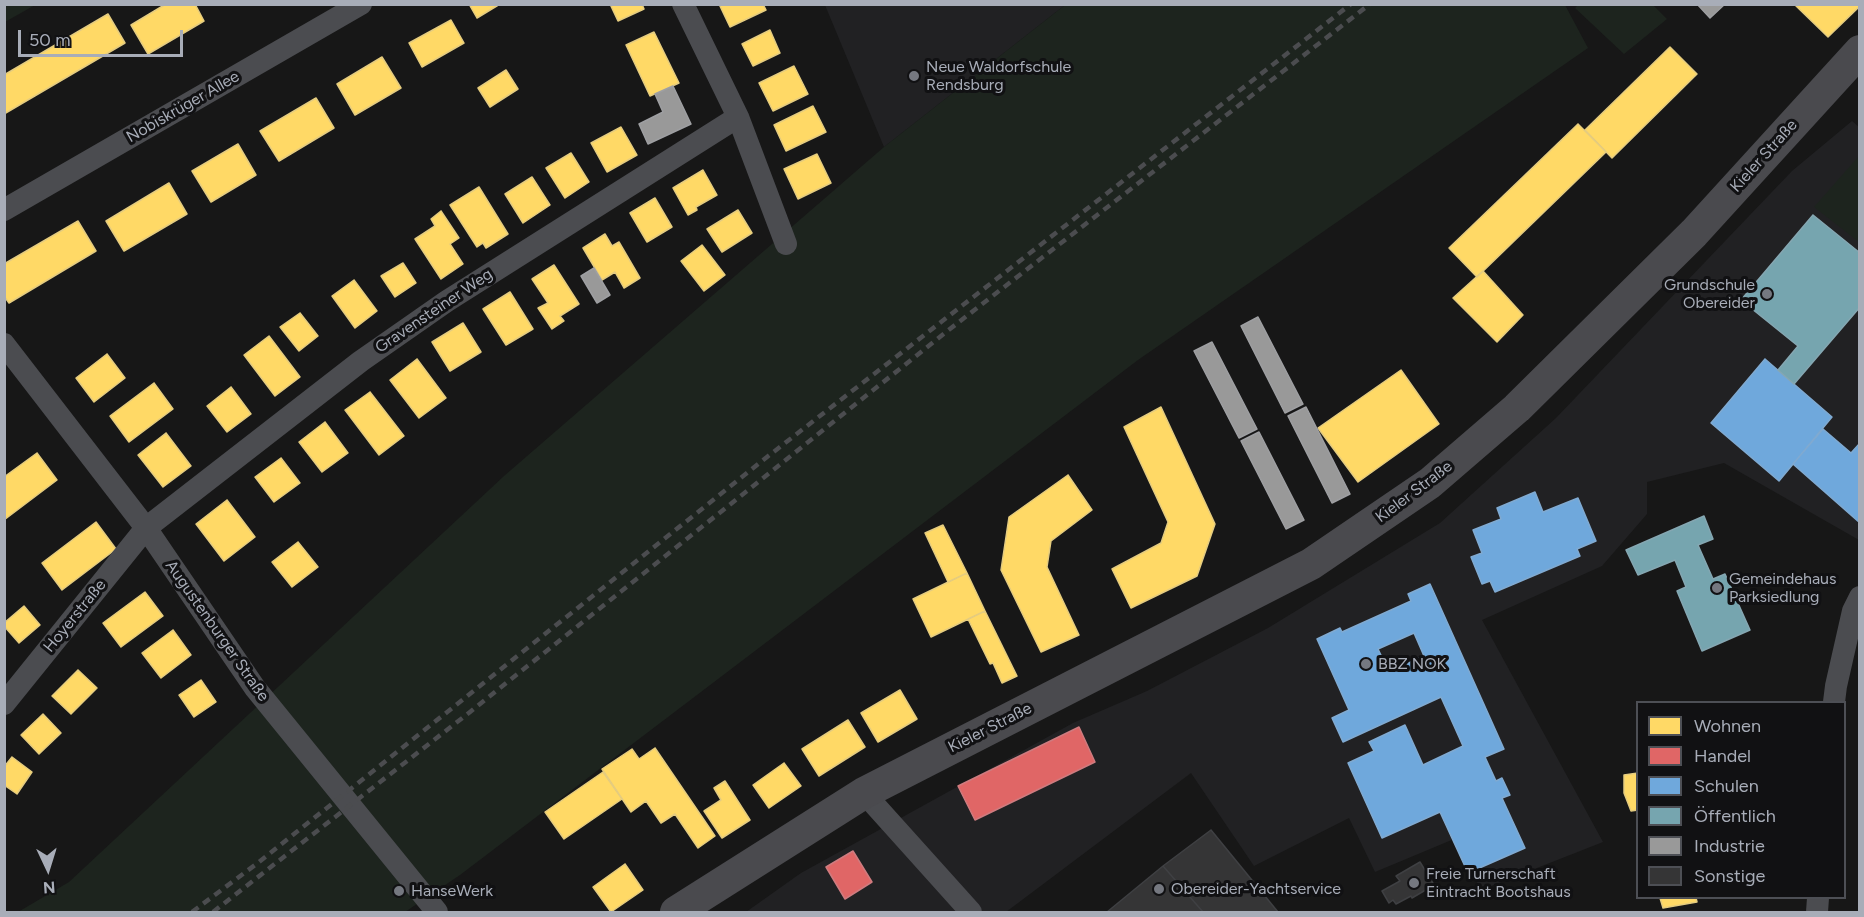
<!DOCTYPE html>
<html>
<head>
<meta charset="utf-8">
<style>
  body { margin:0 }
  #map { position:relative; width:1864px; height:917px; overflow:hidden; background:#171717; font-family:Figtree,sans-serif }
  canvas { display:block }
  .frame { position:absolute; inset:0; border:6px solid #a8adb8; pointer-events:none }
  .legend { position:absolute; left:1636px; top:701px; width:210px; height:198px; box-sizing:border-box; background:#111113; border:2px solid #4d4f55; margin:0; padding:8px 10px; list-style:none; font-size:18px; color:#a8adb8 }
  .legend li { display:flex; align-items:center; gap:12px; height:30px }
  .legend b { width:30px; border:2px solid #4d4f55 }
  .north { position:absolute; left:18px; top:839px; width:60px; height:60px; -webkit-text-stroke:4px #111113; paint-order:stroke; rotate:176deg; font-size:16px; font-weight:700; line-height:24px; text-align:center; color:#a8adb8 }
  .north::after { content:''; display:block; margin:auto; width:21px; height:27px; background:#a8adb8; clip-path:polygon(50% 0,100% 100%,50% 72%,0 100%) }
  .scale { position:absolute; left:18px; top:30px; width:165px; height:27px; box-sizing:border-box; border:3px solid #a8adb8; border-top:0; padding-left:8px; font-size:18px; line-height:21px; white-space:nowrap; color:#a8adb8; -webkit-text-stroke:4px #111113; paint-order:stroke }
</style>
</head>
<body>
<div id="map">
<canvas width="1864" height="917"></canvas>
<div class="frame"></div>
<ul class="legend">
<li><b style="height:16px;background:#ffd966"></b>Wohnen</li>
<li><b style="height:16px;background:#e06666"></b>Handel</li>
<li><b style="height:16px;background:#6fa8dc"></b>Schulen</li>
<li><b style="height:16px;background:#76a5af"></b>Öffentlich</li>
<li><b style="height:16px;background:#999"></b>Industrie</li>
<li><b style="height:16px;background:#353536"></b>Sonstige</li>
</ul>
<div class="north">N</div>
<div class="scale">50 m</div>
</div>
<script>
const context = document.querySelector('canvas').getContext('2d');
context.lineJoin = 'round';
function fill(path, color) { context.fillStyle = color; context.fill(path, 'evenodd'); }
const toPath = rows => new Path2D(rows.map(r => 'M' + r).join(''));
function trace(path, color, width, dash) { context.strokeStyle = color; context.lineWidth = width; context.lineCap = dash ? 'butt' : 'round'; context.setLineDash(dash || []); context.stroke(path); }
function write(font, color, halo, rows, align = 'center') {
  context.font = font + ' Figtree,sans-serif'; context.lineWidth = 6; context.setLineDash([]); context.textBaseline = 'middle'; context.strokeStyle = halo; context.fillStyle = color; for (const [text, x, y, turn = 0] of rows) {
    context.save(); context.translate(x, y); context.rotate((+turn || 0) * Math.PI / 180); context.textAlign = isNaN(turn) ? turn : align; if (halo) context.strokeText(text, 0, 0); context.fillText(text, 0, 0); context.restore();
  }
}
fill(toPath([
  [825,5,1065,5,884,147],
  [1852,121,1859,127,1859,540,1724,463,1647,482,1647,514,1602,566,1482,620,1603,842,1481,890,1454,839,1375,872,1349,818,1254,866,1191,773,1006,912,746,912,801,873,1073,723,1147,691,1268,628,1440,523,1556,418,1792,171]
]), '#212123');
fill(toPath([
  [5,4,35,4,35,5,5,22],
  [1579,4,1653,5,1667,19,1624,54,1575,8],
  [1065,5,1565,5,1588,48,1138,360,460,875,405,912,18,912,69,882,504,476,884,147],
  [1859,156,1859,242,1814,207]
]), '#1d241e');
const homes = toPath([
  [166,4,195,4,204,21,148,54,131,25,166,4],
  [469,4,500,4,477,18,469,4],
  [610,4,642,4,644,9,618,21,610,4],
  [719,4,763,4,766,10,730,27,719,4],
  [1794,4,1860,4,1860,6,1828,37,1794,4],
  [108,14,125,43,4,114,4,75,108,14],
  [451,20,464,43,422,67,409,43,451,20],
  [770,30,780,53,753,66,742,44,770,30],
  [654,32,679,83,650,96,626,45,654,32],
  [1670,47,1697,74,1612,158,1585,130,1670,47],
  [382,57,401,88,355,115,337,84,382,57],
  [794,66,808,94,773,111,759,83,794,66],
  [506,70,518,89,490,107,478,88,506,70],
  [316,98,334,128,279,161,260,131,316,98],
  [813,106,826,132,786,151,774,125,813,106],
  [1578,124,1606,152,1477,277,1449,248,1578,124],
  [621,127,637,155,607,172,591,143,621,127],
  [238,144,256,175,211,202,192,171,238,144],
  [571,153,589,182,565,198,546,168,571,153],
  [817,154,831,183,798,199,784,169,817,154],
  [703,170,717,195,696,207,697,210,688,215,673,188,703,170],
  [532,177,550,205,523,223,505,194,532,177],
  [169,183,187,214,124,251,106,221,169,183],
  [479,187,508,234,486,248,483,243,477,247,450,205,479,187],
  [655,198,672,227,647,242,630,213,655,198],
  [738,210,752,233,722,252,707,229,738,210],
  [441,211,459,238,450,244,463,264,441,279,415,239,435,226,431,219,441,211],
  [78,221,96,251,9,303,4,296,4,264,78,221],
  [605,234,612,246,619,242,640,278,624,288,615,272,602,280,583,248,605,234],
  [702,245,725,275,704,291,681,261,702,245],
  [403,263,416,283,395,297,381,276,403,263],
  [554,265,579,304,560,316,564,321,552,329,538,308,548,303,532,279,554,265],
  [1483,271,1523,315,1497,342,1453,298,1483,271],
  [354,280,377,311,355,328,332,296,354,280],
  [510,292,533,329,506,345,483,309,510,292],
  [300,313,318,336,299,351,280,327,300,313],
  [463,323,481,352,450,371,432,342,463,323],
  [269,336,300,377,275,396,244,355,269,336],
  [107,354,125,378,94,402,76,378,107,354],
  [417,359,446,398,419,418,390,380,417,359],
  [1401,370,1439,424,1358,482,1318,428,1401,370],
  [154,383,173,409,129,442,110,416,154,383],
  [231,387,251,414,227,432,207,406,231,387],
  [370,392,404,436,379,455,345,410,370,392],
  [1161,407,1215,524,1197,576,1131,608,1112,569,1161,543,1168,522,1124,427,1161,407],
  [325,422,348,453,322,472,299,442,325,422],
  [166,433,191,466,163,487,138,455,166,433],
  [37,453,57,480,4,520,4,477,37,453],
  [281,458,300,483,274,502,255,477,281,458],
  [1068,475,1092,510,1051,541,1047,567,1079,635,1041,652,1001,570,1009,517,1068,475],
  [227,500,255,537,224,561,196,524,227,500],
  [96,522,116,549,62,590,42,563,96,522],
  [943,525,967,573,948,582,925,533,943,525],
  [298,542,318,567,292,587,272,562,298,542],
  [967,573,985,611,931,637,913,599,967,573],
  [145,592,163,616,121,647,103,623,145,592],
  [24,606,40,625,19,643,4,626,4,623,24,606],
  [985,611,1017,676,1002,683,993,663,990,664,968,619,985,611],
  [173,630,191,655,161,678,142,653,173,630],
  [78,670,97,688,71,714,52,696,78,670],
  [201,680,216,702,194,717,179,695,201,680],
  [900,690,917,719,878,742,861,713,900,690],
  [43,714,61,733,39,754,21,735,43,714],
  [848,720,865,747,819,776,802,749,848,720],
  [655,748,715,836,698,848,675,814,661,823,646,801,631,812,602,769,632,749,639,759,655,748],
  [12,757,32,772,17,794,4,785,4,767,12,757],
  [784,763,801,786,769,808,753,785,784,763],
  [603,772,622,799,564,839,545,812,603,772],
  [1638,773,1638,810,1631,811,1624,793,1624,775,1638,773],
  [725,781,750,820,722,838,704,811,721,800,714,788,725,781],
  [625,864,643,890,611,912,593,887,625,864],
  [1660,898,1696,898,1697,902,1663,908,1660,898]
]);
fill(homes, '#ffd966');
trace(homes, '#e5cc7f', 1.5);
const shops = toPath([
  [1079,727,1095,762,975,820,958,786,1079,727],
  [853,851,872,882,845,899,826,867,853,851]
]);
fill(shops, '#e06666');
trace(shops, '#cf7b7f', 1.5);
const schools = toPath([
  [1765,359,1832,417,1779,481,1711,423,1765,359],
  [1823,429,1851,453,1860,443,1860,523,1793,464,1823,429],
  [1535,492,1543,512,1578,498,1596,541,1577,549,1580,556,1495,592,1490,581,1482,584,1471,557,1482,553,1473,530,1501,519,1497,508,1535,492],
  [1430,584,1504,749,1485,757,1496,781,1502,778,1510,795,1502,798,1525,848,1468,873,1440,812,1382,838,1348,763,1374,751,1369,742,1405,725,1423,765,1463,746,1441,697,1343,742,1332,718,1349,710,1317,639,1340,628,1342,632,1411,601,1408,594,1430,584],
  [1414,633,1424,656,1389,672,1378,649,1414,633]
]);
fill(schools, '#6fa8dc');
trace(schools, '#80aad1', 1.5);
const public = toPath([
  [1813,215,1860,253,1860,307,1794,384,1778,370,1798,346,1741,300,1813,215],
  [1704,516,1713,539,1698,545,1713,579,1725,574,1750,630,1702,651,1677,591,1686,587,1675,560,1638,575,1626,550,1704,516]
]);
fill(public, '#76a5af');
trace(public, '#85a7b2', 1.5);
const industry = toPath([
  [1697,4,1725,4,1710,18,1697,4],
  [673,86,691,124,648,144,639,124,663,112,655,94,673,86],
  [594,268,610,295,597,303,581,276,594,268],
  [1258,317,1303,404,1285,413,1241,326,1258,317],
  [1212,342,1257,429,1239,438,1194,351,1212,342],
  [1306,407,1350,494,1332,503,1288,416,1306,407],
  [1259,432,1304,520,1286,529,1241,441,1259,432]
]);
fill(industry, '#999');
trace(industry, '#9e9fa2', 1.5);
const building = toPath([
  [1211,830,1278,912,1203,912,1163,866,1211,830],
  [1420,862,1434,885,1412,898,1411,896,1396,904,1393,900,1389,903,1382,891,1400,881,1396,876,1420,862],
  [1163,866,1203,912,1107,912,1163,866]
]);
fill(building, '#353536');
trace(building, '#3f4043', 1.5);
trace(toPath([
  [738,117,786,244],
  [4,210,361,4],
  [4,344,146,528,255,688,437,912],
  [1834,702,1836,686,1853,611,1860,597],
  [4,704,146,528,361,361,447,301,738,117,683,4],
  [864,793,971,912],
  [1817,912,1818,898]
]), '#4b4c50', 22);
trace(toPath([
  [676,912,864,793,1311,564,1430,483,1517,408,1694,233,1860,51]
]), '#4a4a4e', 32);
trace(toPath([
  [192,912,259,862,767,457,1351,4],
  [213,912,470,712,946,332,1370,4]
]), '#4b4c4f', 4.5, [8, 6]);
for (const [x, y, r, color] of [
  [914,76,6,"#757880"],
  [1767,294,6,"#757880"],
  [1717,588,6,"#757880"],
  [1366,664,6,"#757880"],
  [1414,883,6,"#757880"],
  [1159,889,6,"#757880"],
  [399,891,6,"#757880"]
]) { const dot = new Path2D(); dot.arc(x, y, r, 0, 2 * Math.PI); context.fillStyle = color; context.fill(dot); trace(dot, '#111113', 2); }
write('16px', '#a8adb8', '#111113', [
  ["Neue Waldorfschule",926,67],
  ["Rendsburg",926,85],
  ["Grundschule",1755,285,"right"],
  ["Obereider",1755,303,"right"],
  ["Gemeindehaus",1729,579],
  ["Parksiedlung",1729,597],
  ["BBZ NOK",1378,664],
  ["Freie Turnerschaft",1426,874],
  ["Eintracht Bootshaus",1426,892],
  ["Obereider-Yachtservice",1171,889],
  ["HanseWerk",411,891]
], 'left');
write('16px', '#a8adb8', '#111113', [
  ["Nobiskrüger Allee",183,107,-30],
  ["Kieler Straße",1764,156,-48],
  ["Gravensteiner Weg",434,311,-34],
  ["Kieler Straße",1414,492,-37],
  ["Hoyerstraße",75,616,-51],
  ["Augustenburger Straße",217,631,55],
  ["Kieler Straße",990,728,-27]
]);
</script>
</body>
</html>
